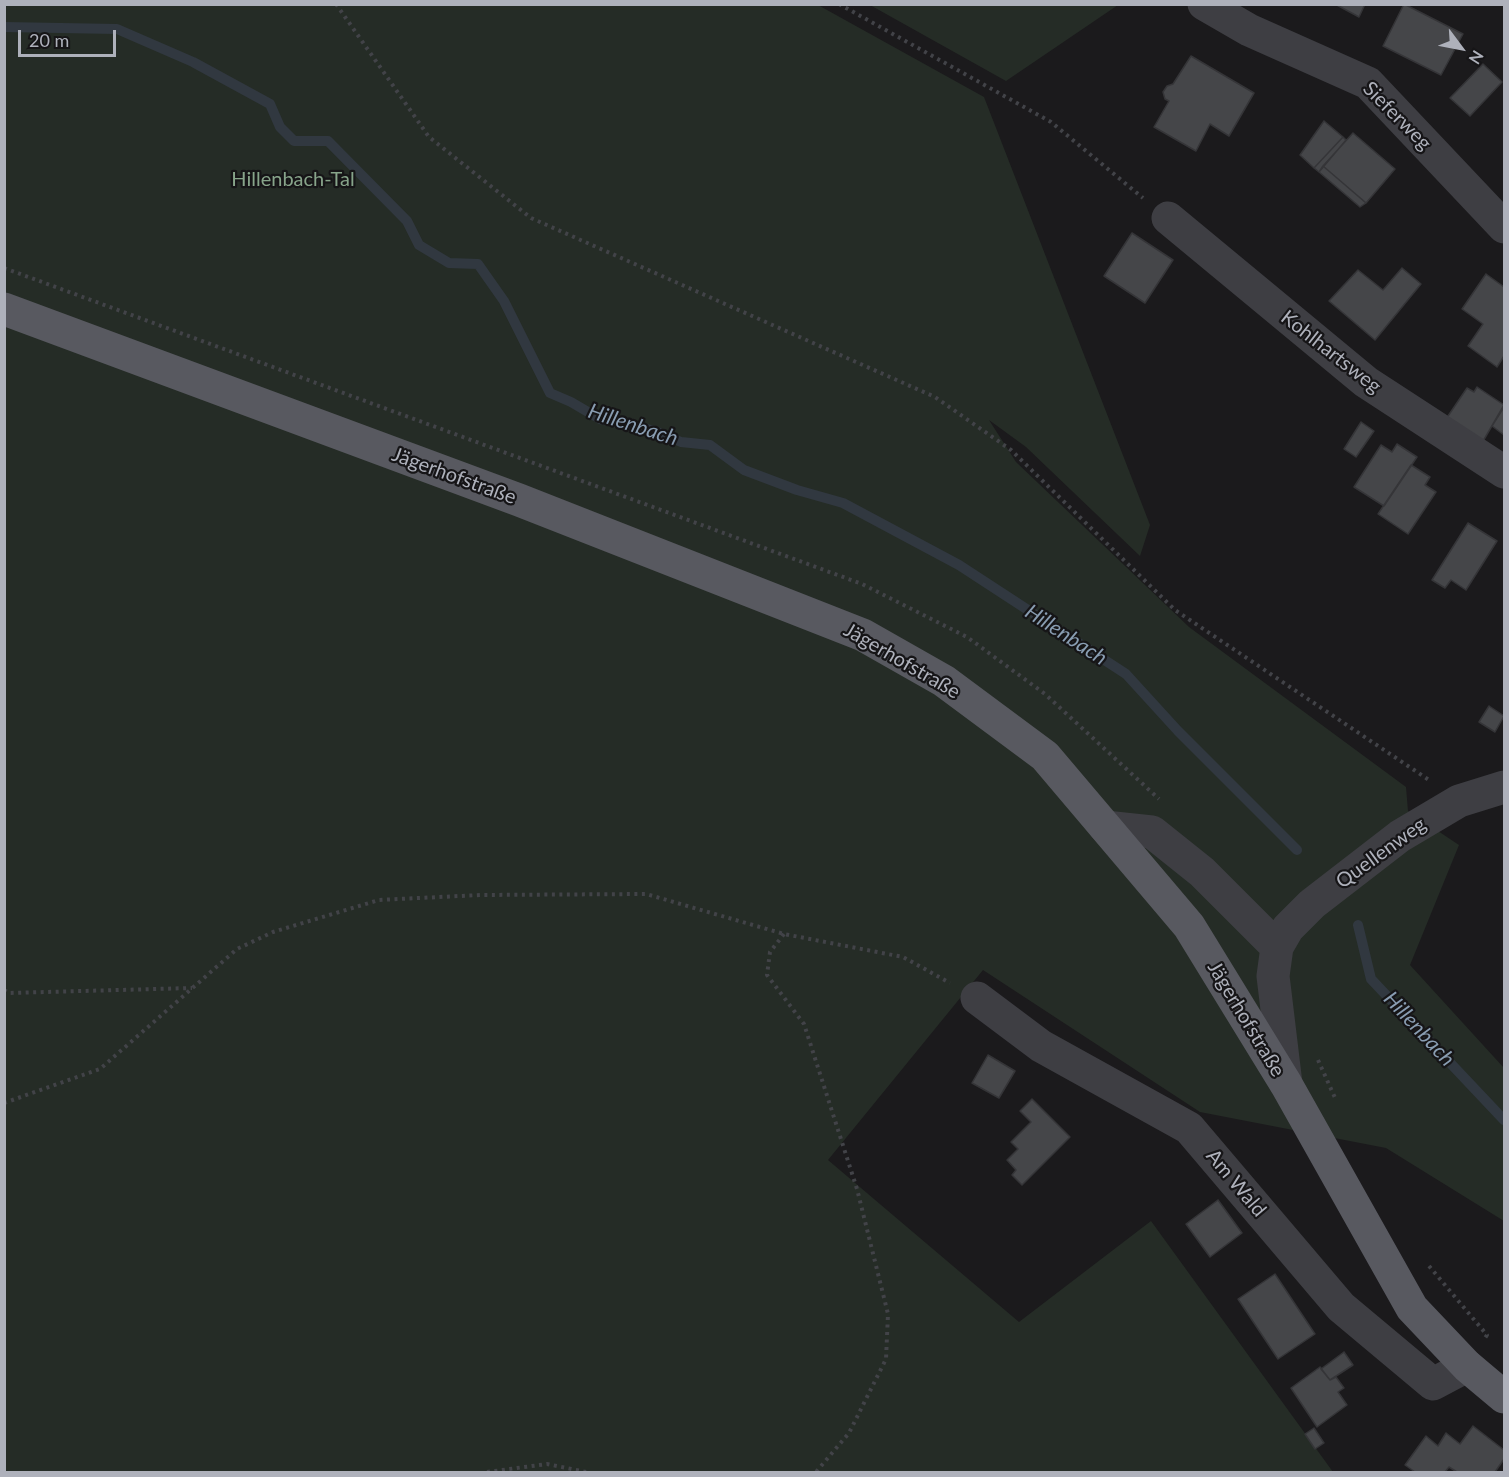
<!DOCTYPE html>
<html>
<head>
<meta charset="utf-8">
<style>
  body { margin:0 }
  #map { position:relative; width:1509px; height:1477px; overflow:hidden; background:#1b1a1c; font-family:Lato,sans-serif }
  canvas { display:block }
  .frame { position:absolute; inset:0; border:6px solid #aeb1bb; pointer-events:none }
  .north { position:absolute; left:1431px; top:18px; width:60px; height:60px; -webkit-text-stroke:4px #161517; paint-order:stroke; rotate:122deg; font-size:16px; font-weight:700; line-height:24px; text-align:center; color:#aeb1bb }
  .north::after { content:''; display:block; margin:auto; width:21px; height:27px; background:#aeb1bb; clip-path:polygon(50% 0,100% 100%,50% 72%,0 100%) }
  .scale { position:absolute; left:18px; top:30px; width:98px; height:27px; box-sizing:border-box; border:3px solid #aeb1bb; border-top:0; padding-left:8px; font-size:18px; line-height:21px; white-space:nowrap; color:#aeb1bb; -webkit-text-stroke:4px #161517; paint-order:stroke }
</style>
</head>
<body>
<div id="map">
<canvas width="1509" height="1477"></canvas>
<div class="frame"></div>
<div class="north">N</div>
<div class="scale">20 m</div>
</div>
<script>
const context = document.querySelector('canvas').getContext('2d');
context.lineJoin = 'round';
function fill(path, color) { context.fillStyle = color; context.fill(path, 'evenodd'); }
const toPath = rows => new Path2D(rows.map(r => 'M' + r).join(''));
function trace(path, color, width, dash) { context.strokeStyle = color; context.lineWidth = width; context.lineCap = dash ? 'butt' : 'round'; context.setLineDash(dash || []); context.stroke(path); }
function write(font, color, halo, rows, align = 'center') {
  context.font = font + ' Lato,sans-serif'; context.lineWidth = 4.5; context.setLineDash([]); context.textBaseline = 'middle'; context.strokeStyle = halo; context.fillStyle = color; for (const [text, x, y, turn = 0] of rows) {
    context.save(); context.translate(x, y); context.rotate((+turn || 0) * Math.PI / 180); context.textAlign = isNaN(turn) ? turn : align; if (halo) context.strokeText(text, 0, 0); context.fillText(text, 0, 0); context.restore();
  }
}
fill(toPath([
  [4,5,818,5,984,97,1150,525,1140,556,1026,447,989,420,1016,462,1189,627,1406,787,1408,811,1459,845,1410,965,1504,1068,1504,1221,1386,1148,1200,1112,983,970,828,1160,1019,1322,1151,1221,1333,1472,5,1472],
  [870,5,1118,5,1006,81]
]), '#252c26');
trace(toPath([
  [4,27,117,29,193,62,270,104,280,127,294,141,328,141,407,221,419,245,449,263,478,264,504,301,550,393,571,402,600,419,655,431,681,442,710,445,744,470,797,490,843,503,959,565,1126,674,1178,731,1297,850],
  [1358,925,1371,979,1504,1120]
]), '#313840', 10);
const building = toPath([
  [1335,4,1365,4,1359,17,1335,4],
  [1404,4,1463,34,1441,75,1383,46,1404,4],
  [1191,56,1254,93,1229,136,1210,124,1196,151,1154,127,1169,101,1165,99,1163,92,1167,86,1173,84,1191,56],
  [1483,64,1502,82,1470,116,1450,98,1483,64],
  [1324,121,1343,137,1314,168,1300,155,1324,121],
  [1353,133,1395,169,1366,203,1323,166,1353,133],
  [1343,137,1346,140,1319,172,1314,168,1343,137],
  [1323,166,1365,202,1366,203,1360,207,1319,172,1323,166],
  [1132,233,1173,260,1145,303,1104,276,1132,233],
  [1402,268,1421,284,1375,340,1329,301,1358,270,1383,290,1402,268],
  [1486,274,1504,287,1504,356,1497,367,1468,346,1483,324,1462,309,1486,274],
  [1477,387,1504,405,1482,443,1446,419,1467,388,1474,392,1477,387],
  [1504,407,1504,435,1492,426,1504,407],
  [1361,422,1374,431,1356,457,1344,449,1361,422],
  [1397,444,1417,457,1384,506,1354,487,1381,445,1392,452,1397,444],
  [1411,465,1430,477,1425,485,1436,492,1408,534,1378,514,1411,465],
  [1468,523,1497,541,1466,590,1451,580,1445,588,1432,580,1468,523],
  [1489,706,1504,716,1495,732,1479,722,1489,706],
  [988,1055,1015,1071,999,1098,972,1083,988,1055],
  [1032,1099,1070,1137,1022,1185,1012,1175,1016,1170,1007,1160,1018,1149,1011,1142,1031,1122,1020,1111,1032,1099],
  [1218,1200,1242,1233,1210,1257,1186,1224,1218,1200],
  [1275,1274,1315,1334,1278,1359,1238,1299,1275,1274],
  [1344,1352,1353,1365,1330,1380,1321,1369,1344,1352],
  [1320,1367,1330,1380,1336,1377,1344,1388,1338,1392,1347,1405,1317,1427,1291,1388,1320,1367],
  [1473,1426,1504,1450,1504,1459,1495,1472,1457,1472,1449,1467,1445,1472,1415,1472,1405,1465,1426,1436,1438,1446,1446,1433,1460,1444,1473,1426],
  [1314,1428,1324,1443,1315,1449,1305,1434,1314,1428]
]);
fill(building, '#454649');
trace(building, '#353538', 1.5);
trace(toPath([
  [336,4,429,137,531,218,935,397,1011,450,1175,610,1429,780],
  [839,4,1051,122,1143,198],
  [4,268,862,584,967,637,1045,694,1159,799],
  [784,934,770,952,767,975,804,1024,857,1189,888,1314,886,1359,849,1433,816,1472],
  [4,990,9,993,192,988],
  [1318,1060,1336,1100],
  [4,1103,100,1069,237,949,273,932,379,900,480,895,646,894,784,934,903,957,950,983],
  [1429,1266,1487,1335,1485,1338],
  [487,1472,547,1464,586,1472]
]), '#424348', 4, [3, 4.5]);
trace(toPath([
  [1204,4,1249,30,1368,83,1504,227],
  [1168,218,1366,382,1504,472],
  [1105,827,1152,832,1202,872,1277,947],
  [977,998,1041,1046,1189,1128,1341,1307,1433,1384,1467,1366],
  [1286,1084,1273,976,1277,947,1288,928,1312,904,1400,836,1459,801,1504,787]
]), '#3e3e43', 33);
trace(toPath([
  [4,309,519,500,863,635,944,681,1045,756,1189,926,1286,1084,1412,1308,1467,1366,1504,1397]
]), '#585960', 33);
write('20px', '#aeb1bb', '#161517', [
  ["Sieferweg",1397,116,45],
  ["Kohlhartsweg",1331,352,38],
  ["Jägerhofstraße",454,476,20],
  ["Jägerhofstraße",902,661,30],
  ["Quellenweg",1381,853,-36],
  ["Jägerhofstraße",1246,1019,59],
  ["Am Wald",1236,1183,50]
]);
write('20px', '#87a48a', '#161517', [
  ["Hillenbach-Tal",293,180]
]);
write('italic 21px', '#899db2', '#161517', [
  ["Hillenbach",633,425,18],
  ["Hillenbach",1066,635,33],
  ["Hillenbach",1419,1029,47]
]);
</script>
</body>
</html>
